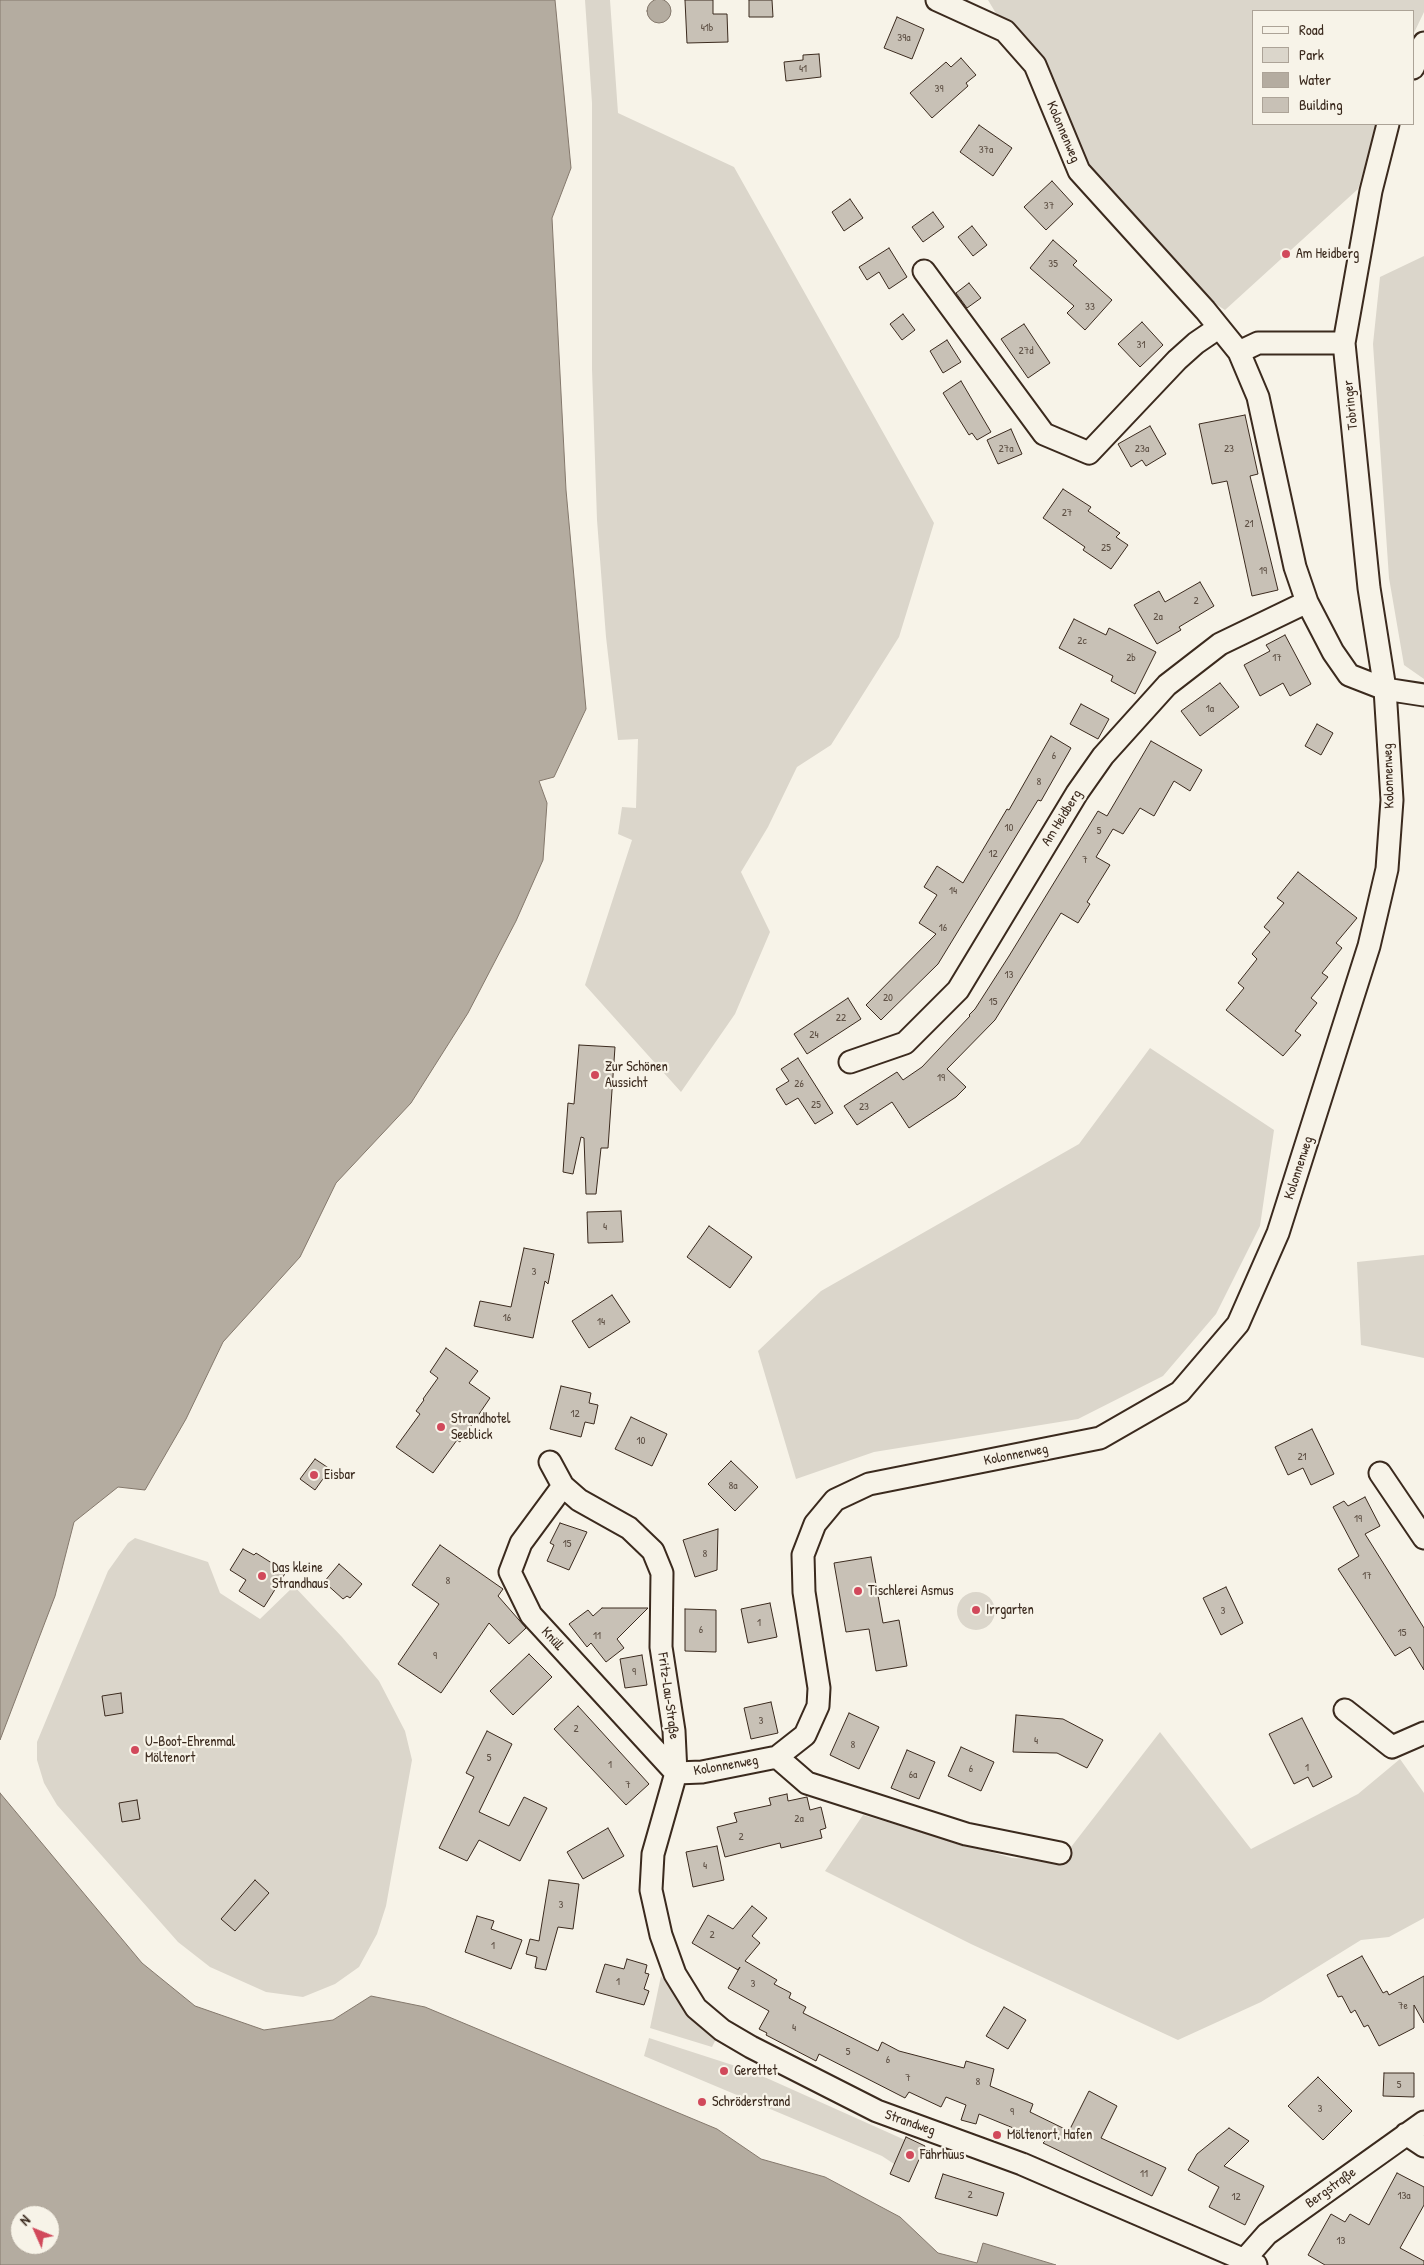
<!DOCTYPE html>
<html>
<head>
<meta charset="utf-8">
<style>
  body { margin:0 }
  #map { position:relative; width:1424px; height:2265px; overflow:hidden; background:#f7f3e8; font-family:"Patrick Hand",sans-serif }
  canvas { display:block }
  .legend { position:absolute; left:1252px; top:10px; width:162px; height:115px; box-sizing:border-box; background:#f7f3e8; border:1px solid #aca397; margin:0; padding:6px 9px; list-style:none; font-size:15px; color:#3b2a1e }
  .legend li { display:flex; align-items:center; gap:10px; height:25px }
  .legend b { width:25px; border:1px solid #aca397 }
  .north { position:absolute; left:10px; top:2205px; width:50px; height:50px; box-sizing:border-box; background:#f7f3e8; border:1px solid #aca397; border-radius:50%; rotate:314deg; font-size:14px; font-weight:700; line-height:20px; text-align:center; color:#3b2a1e }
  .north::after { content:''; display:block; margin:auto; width:18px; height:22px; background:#d1495b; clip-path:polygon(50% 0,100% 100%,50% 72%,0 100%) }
</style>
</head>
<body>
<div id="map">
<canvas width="1424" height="2265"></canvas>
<ul class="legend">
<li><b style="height:6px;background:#f7f3e8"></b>Road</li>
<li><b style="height:14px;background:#dbd6cb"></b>Park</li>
<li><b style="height:14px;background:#b4aca0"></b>Water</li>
<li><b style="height:14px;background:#c8c1b6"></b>Building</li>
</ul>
<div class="north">N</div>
</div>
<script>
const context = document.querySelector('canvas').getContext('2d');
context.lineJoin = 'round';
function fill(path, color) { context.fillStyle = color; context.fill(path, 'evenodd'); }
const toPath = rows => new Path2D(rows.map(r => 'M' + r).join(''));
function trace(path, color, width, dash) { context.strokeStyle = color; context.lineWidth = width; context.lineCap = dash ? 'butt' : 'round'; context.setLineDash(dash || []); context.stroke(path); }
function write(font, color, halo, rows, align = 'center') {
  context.font = font + ' "Patrick Hand",sans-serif'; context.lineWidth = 4.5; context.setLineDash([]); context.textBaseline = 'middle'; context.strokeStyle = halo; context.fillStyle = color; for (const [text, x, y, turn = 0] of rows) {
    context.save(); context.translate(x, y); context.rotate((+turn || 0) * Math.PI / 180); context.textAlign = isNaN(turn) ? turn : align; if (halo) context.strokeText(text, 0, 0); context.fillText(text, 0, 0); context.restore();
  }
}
fill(toPath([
  [585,0,610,0,618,113,734,167,934,523,899,637,831,745,797,767,768,827,741,872,770,932,735,1014,681,1092,585,985,632,840,618,834,622,807,636,808,638,739,618,740,606,637,597,520,592,369,592,103],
  [988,0,1424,0,1424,12,1413,35,1413,11,1253,11,1253,124,1378,124,1358,189,1225,310,1200,294,1088,167],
  [1424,256,1424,679,1404,665,1389,578,1373,344,1380,277],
  [1150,1048,1274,1130,1260,1226,1216,1314,1163,1376,1078,1419,874,1452,796,1479,758,1351,821,1291,1079,1144],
  [1424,1255,1424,1358,1361,1345,1357,1262],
  [135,1538,208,1562,220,1593,260,1619,294,1586,342,1637,379,1681,405,1731,412,1760,386,1906,377,1934,359,1967,335,1984,303,1997,266,1992,210,1967,178,1942,57,1805,44,1783,37,1760,37,1742,108,1571,128,1543],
  '957 1611a19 19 0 1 1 38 0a19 19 0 1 1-38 0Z',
  [1160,1732,1251,1849,1358,1794,1400,1759,1424,1793,1424,1918,1389,1937,1361,1940,1261,2002,1178,2040,971,1944,825,1871,863,1815,1012,1858,1061,1860],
  [661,1976,690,2016,716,2039,712,2047,650,2028],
  [649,2038,751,2071,905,2140,894,2164,882,2156,644,2056]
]), '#dbd6cb');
const water = toPath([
  '647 11a12 12 0 1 1 24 0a12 12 0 1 1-24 0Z',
  [0,0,555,0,571,168,552,218,566,490,586,709,554,777,539,781,547,803,543,860,516,921,468,1013,411,1103,336,1183,300,1257,223,1342,186,1419,145,1490,118,1487,74,1522,55,1596,0,1740,0,0],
  [0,1793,142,1963,195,2006,264,2030,333,2020,371,1996,425,2007,717,2129,761,2159,825,2177,900,2217,938,2253,977,2263,983,2243,1056,2265,0,2265,0,1793],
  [20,2215,50,2215,50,2245,20,2245,20,2215]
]);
fill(water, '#b4aca0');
trace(water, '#84786c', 1);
const building = toPath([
  [685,0,713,0,713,14,727,14,728,42,687,43,685,0],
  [749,0,772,0,773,17,749,17,749,0],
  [897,17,924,29,912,59,884,48,897,17],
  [819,54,821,77,786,81,784,62,803,60,803,55,819,54],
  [961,58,976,75,966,83,968,86,932,118,910,93,946,62,951,67,961,58],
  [979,125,1012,148,993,176,960,152,979,125],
  [1052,181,1073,204,1046,230,1024,207,1052,181],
  [850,199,863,218,844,231,832,212,850,199],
  [933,212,944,227,923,242,912,227,933,212],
  [972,226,987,245,973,256,958,237,972,226],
  [1053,240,1077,261,1073,265,1112,300,1085,330,1067,313,1074,306,1030,268,1053,240],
  [889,248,907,277,889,289,879,272,867,280,859,267,889,248],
  [969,283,981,298,967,308,956,293,969,283],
  [903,314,915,330,902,340,890,324,903,314],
  [1142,322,1163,345,1140,367,1118,344,1142,322],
  [1024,324,1050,363,1028,378,1001,339,1024,324],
  [947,340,961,362,943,373,930,351,947,340],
  [961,381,991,432,977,440,972,433,969,435,943,393,961,381],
  [1245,415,1258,474,1250,476,1278,590,1252,596,1227,481,1212,484,1199,424,1245,415],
  [1150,426,1166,454,1146,466,1142,460,1131,467,1118,444,1150,426],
  [1011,429,1022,454,998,464,987,440,1011,429],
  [1063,489,1091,507,1088,511,1120,533,1116,537,1128,545,1111,569,1083,550,1085,547,1043,518,1063,489],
  [1200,582,1214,606,1179,627,1181,630,1157,644,1134,605,1159,591,1165,602,1200,582],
  [1074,619,1106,635,1109,628,1156,652,1135,694,1111,681,1113,676,1059,648,1074,619],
  [1285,635,1311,684,1290,696,1283,683,1260,696,1244,665,1270,651,1266,645,1285,635],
  [1220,683,1239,707,1200,736,1181,711,1220,683],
  [1081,704,1109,719,1098,739,1070,724,1081,704],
  [1317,724,1333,733,1321,755,1305,746,1317,724],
  [1051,736,1071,748,1041,801,1038,800,938,964,881,1020,866,1005,936,934,919,923,937,895,924,887,937,866,963,883,1007,809,1009,810,1051,736],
  [1151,741,1202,770,1190,791,1174,781,1154,816,1140,808,1123,834,1113,829,1096,857,1110,865,1087,902,1090,904,1078,923,1061,913,995,1020,947,1069,966,1087,956,1097,909,1128,892,1102,857,1125,844,1106,897,1072,903,1080,922,1067,970,1016,969,1015,975,1009,1009,956,1098,811,1107,816,1151,741],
  [1298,872,1357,918,1336,943,1342,948,1322,973,1328,977,1311,998,1317,1003,1295,1031,1301,1035,1283,1056,1226,1010,1244,988,1238,983,1257,959,1252,954,1270,932,1264,927,1284,903,1277,898,1298,872],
  [848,998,861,1019,807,1054,794,1034,848,998],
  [579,1045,615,1047,608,1148,601,1148,596,1194,586,1194,584,1138,581,1137,573,1174,563,1172,568,1103,574,1104,579,1045],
  [798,1058,833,1113,815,1124,798,1098,786,1105,776,1089,789,1081,781,1069,798,1058],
  [621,1211,623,1242,588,1243,587,1212,621,1211],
  [709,1226,752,1257,730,1288,687,1257,709,1226],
  [524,1248,554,1254,548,1284,545,1281,533,1338,474,1326,480,1301,511,1307,524,1248],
  [612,1295,630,1322,589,1348,572,1321,612,1295],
  [446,1348,478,1371,469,1383,490,1398,460,1442,457,1440,433,1473,396,1447,420,1414,416,1411,424,1400,423,1399,438,1378,430,1372,446,1348],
  [561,1386,591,1393,589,1403,598,1405,594,1424,585,1422,581,1437,550,1429,561,1386],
  [631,1417,667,1434,652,1466,615,1449,631,1417],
  [1312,1429,1334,1474,1311,1485,1303,1468,1288,1475,1275,1447,1312,1429],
  [315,1459,330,1469,315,1490,300,1479,315,1459],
  [731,1461,758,1487,735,1511,708,1484,731,1461],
  [1365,1497,1380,1526,1365,1534,1424,1628,1424,1670,1410,1647,1395,1656,1338,1569,1359,1556,1333,1507,1344,1501,1348,1506,1365,1497],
  [560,1523,587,1532,569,1570,547,1561,554,1545,550,1543,560,1523],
  [718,1529,717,1570,695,1577,683,1540,718,1529],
  [440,1545,503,1589,498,1596,526,1628,509,1644,489,1623,441,1693,398,1664,439,1604,412,1585,440,1545],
  [243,1549,254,1555,256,1553,286,1572,264,1607,239,1591,246,1580,230,1570,243,1549],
  [871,1557,883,1623,899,1620,907,1666,876,1671,869,1629,846,1632,834,1563,871,1557],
  [339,1564,362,1584,350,1598,347,1596,343,1599,324,1582,339,1564],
  [1226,1587,1243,1623,1221,1635,1203,1598,1226,1587],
  [770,1603,777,1637,748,1643,741,1609,770,1603],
  [602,1608,648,1608,617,1639,624,1648,606,1662,591,1643,587,1647,569,1624,588,1610,593,1616,602,1608],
  [685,1609,716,1610,716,1652,685,1651,685,1609],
  [529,1654,552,1677,513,1715,490,1691,529,1654],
  [642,1655,647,1685,625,1688,620,1659,642,1655],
  [121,1693,123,1713,105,1716,102,1696,121,1693],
  [771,1702,778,1733,751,1739,744,1708,771,1702],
  [578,1706,649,1784,626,1805,554,1729,578,1706],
  [849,1713,879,1727,859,1769,830,1755,849,1713],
  [1016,1715,1063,1719,1103,1740,1087,1768,1057,1753,1013,1752,1016,1715],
  [1302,1718,1332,1777,1313,1787,1308,1777,1294,1784,1269,1734,1302,1718],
  [487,1731,512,1744,479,1812,509,1826,524,1797,547,1808,520,1861,479,1840,467,1861,439,1848,474,1777,466,1773,487,1731],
  [961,1747,994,1762,981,1791,948,1776,961,1747],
  [907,1750,935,1762,919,1799,891,1788,907,1750],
  [787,1794,788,1801,807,1797,810,1810,821,1807,826,1828,820,1830,822,1838,781,1848,780,1843,725,1857,717,1827,737,1822,734,1813,771,1805,769,1798,787,1794],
  [137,1800,140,1819,122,1822,119,1803,137,1800],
  [608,1828,624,1856,583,1879,567,1852,608,1828],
  [717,1846,724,1880,693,1887,686,1852,717,1846],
  [255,1880,269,1893,235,1931,221,1919,255,1880],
  [549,1880,579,1884,573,1929,558,1927,546,1970,535,1968,537,1957,526,1954,530,1939,539,1941,549,1880],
  [752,1906,767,1918,752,1936,760,1943,745,1961,777,1980,774,1984,791,1993,789,1998,806,2007,803,2013,878,2051,882,2042,899,2051,964,2068,966,2061,994,2069,990,2086,1033,2104,1030,2112,1069,2131,1089,2091,1117,2106,1101,2138,1166,2168,1152,2196,1043,2143,1045,2141,979,2114,976,2124,961,2120,966,2105,946,2097,941,2107,909,2092,905,2098,819,2054,816,2061,766,2035,767,2033,759,2029,769,2011,728,1988,740,1967,738,1970,692,1943,708,1915,733,1929,752,1906],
  [477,1916,494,1921,491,1929,522,1940,511,1969,465,1952,477,1916],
  [1362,1956,1383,1993,1387,1991,1389,1995,1424,1976,1424,2023,1414,2005,1414,2028,1379,2046,1368,2025,1364,2027,1355,2010,1351,2013,1342,1996,1338,1997,1327,1975,1362,1956],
  [627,1959,647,1965,645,1973,649,1974,644,1989,649,1991,644,2005,596,1992,605,1964,624,1969,627,1959],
  [1004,2007,1026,2020,1008,2049,986,2036,1004,2007],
  [1384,2073,1414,2073,1414,2097,1383,2096,1384,2073],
  [1318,2077,1352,2111,1323,2140,1288,2106,1318,2077],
  [1229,2128,1249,2141,1224,2166,1264,2186,1245,2225,1209,2207,1219,2187,1188,2170,1197,2154,1229,2128],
  [906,2137,925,2146,909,2182,890,2174,906,2137],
  [1397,2173,1424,2187,1424,2205,1400,2248,1424,2261,1424,2265,1325,2265,1308,2255,1331,2214,1345,2222,1350,2214,1369,2225,1397,2173],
  [943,2174,1004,2193,997,2216,935,2198,943,2174]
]);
fill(building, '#c8c1b6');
trace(building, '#3b2a1e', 1);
const minor = toPath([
  [937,0,1005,31,1035,65,1079,171,1205,310,1239,352,1258,397,1295,567,1307,602,1333,652,1349,675,1385,689,1424,695],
  [1413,68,1424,43],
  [924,271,1044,434,1089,453,1177,360,1196,343,1218,328],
  [1239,352,1258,343,1344,343],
  [850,1062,905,1043,958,990,1077,793,1103,756,1167,685,1220,644,1307,602],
  [550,1462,563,1486,579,1500,629,1528,653,1551,662,1573,661,1647,674,1731,676,1773,653,1854,651,1890,661,1935,675,1974,696,2008,722,2030,751,2047,877,2111,1022,2164,1256,2265],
  [1380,1473,1424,1538],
  [563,1486,521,1543,510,1572,531,1615,676,1773],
  [1345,1710,1392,1747,1424,1733],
  [777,1757,807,1783,966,1834,1060,1853],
  [676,1773,702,1772,777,1757,805,1735,818,1706,819,1688,804,1592,803,1555,815,1524,835,1500,869,1484,1100,1438,1180,1392,1238,1324,1278,1233,1369,946,1387,869,1392,800,1385,689,1369,588,1344,343,1371,191,1388,124],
  [1406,2134,1424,2146],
  [1245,2259,1267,2234,1424,2122]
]);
trace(minor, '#3b2a1e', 25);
trace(minor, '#f7f3e8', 21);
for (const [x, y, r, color] of [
  [1286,254,5,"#d1495b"],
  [595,1075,5,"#d1495b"],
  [441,1427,5,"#d1495b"],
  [314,1475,5,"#d1495b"],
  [262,1576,5,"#d1495b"],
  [858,1591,5,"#d1495b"],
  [976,1610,5,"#d1495b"],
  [135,1750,5,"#d1495b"],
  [724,2071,5,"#d1495b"],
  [702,2102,5,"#d1495b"],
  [997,2135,5,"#d1495b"],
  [910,2155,5,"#d1495b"]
]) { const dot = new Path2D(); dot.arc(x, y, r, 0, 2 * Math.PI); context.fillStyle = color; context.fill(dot); trace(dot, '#f7f3e8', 2); }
write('11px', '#5e5044', null, [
  ["41b",707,28],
  ["39a",904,38],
  ["41",803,69],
  ["39",939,89],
  ["37a",986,150],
  ["37",1049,206],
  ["35",1053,264],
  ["33",1090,307],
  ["31",1141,345],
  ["27d",1026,351],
  ["27a",1006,449],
  ["23a",1142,449],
  ["23",1229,449],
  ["27",1067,513],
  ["21",1249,524],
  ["25",1106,548],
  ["19",1263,571],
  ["2",1196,601],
  ["2a",1158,617],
  ["2c",1082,641],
  ["2b",1131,658],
  ["17",1277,658],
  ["1a",1210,709],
  ["6",1054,756],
  ["8",1039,782],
  ["10",1009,828],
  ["5",1099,831],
  ["12",993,854],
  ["7",1085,860],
  ["14",953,891],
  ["16",943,928],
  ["13",1009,975],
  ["20",888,998],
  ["15",993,1002],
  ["22",841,1018],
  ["24",814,1035],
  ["19",941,1078],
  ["26",799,1084],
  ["25",816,1105],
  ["23",864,1107],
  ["4",605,1227],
  ["3",534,1272],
  ["16",507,1318],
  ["14",601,1322],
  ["12",575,1414],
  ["10",641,1441],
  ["21",1302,1457],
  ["8a",733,1486],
  ["19",1358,1519],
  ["15",567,1544],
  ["8",705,1554],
  ["17",1367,1576],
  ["8",448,1581],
  ["3",1223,1611],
  ["1",759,1623],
  ["6",701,1630],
  ["15",1402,1633],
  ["11",597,1636],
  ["9",435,1656],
  ["9",634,1672],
  ["3",761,1721],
  ["2",576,1729],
  ["4",1036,1741],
  ["8",853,1745],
  ["5",489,1758],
  ["1",610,1765],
  ["1",1307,1768],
  ["6",971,1769],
  ["6a",913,1775],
  ["7",628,1785],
  ["2a",799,1819],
  ["2",741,1837],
  ["4",705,1866],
  ["3",561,1905],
  ["2",712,1935],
  ["1",493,1946],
  ["1",618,1982],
  ["3",753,1984],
  ["7e",1403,2006],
  ["4",794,2028],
  ["5",848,2052],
  ["6",888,2060],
  ["7",908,2078],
  ["8",978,2082],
  ["5",1399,2085],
  ["3",1320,2109],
  ["9",1012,2112],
  ["11",1144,2174],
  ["2",970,2195],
  ["13a",1404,2196],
  ["12",1236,2197],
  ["13",1341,2241]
]);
write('14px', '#3b2a1e', '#f7f3e8', [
  ["Kolonnenweg",1063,132,67],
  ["Tobringer",1351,405,-96],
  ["Kolonnenweg",1389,776,-92],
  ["Am Heidberg",1062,818,-58],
  ["Kolonnenweg",1299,1168,-72],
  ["Kolonnenweg",1016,1455,-11],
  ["Knüll",552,1639,48],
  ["Fritz-Lau-Straße",668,1696,82],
  ["Kolonnenweg",726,1766,-10],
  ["Strandweg",910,2123,19],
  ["Bergstraße",1331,2188,-36]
]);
write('14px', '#3b2a1e', '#f7f3e8', [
  ["Am Heidberg",1296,254],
  ["Zur Schönen",605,1067],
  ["Aussicht",605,1083],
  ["Strandhotel",451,1419],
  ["Seeblick",451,1435],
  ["Eisbar",324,1475],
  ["Das kleine",272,1568],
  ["Strandhaus",272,1584],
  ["Tischlerei Asmus",868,1591],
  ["Irrgarten",986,1610],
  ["U-Boot-Ehrenmal",145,1742],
  ["Möltenort",145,1758],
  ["Gerettet",734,2071],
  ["Schröderstrand",712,2102],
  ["Möltenort, Hafen",1007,2135],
  ["Fährhuus",920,2155]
], 'left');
</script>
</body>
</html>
